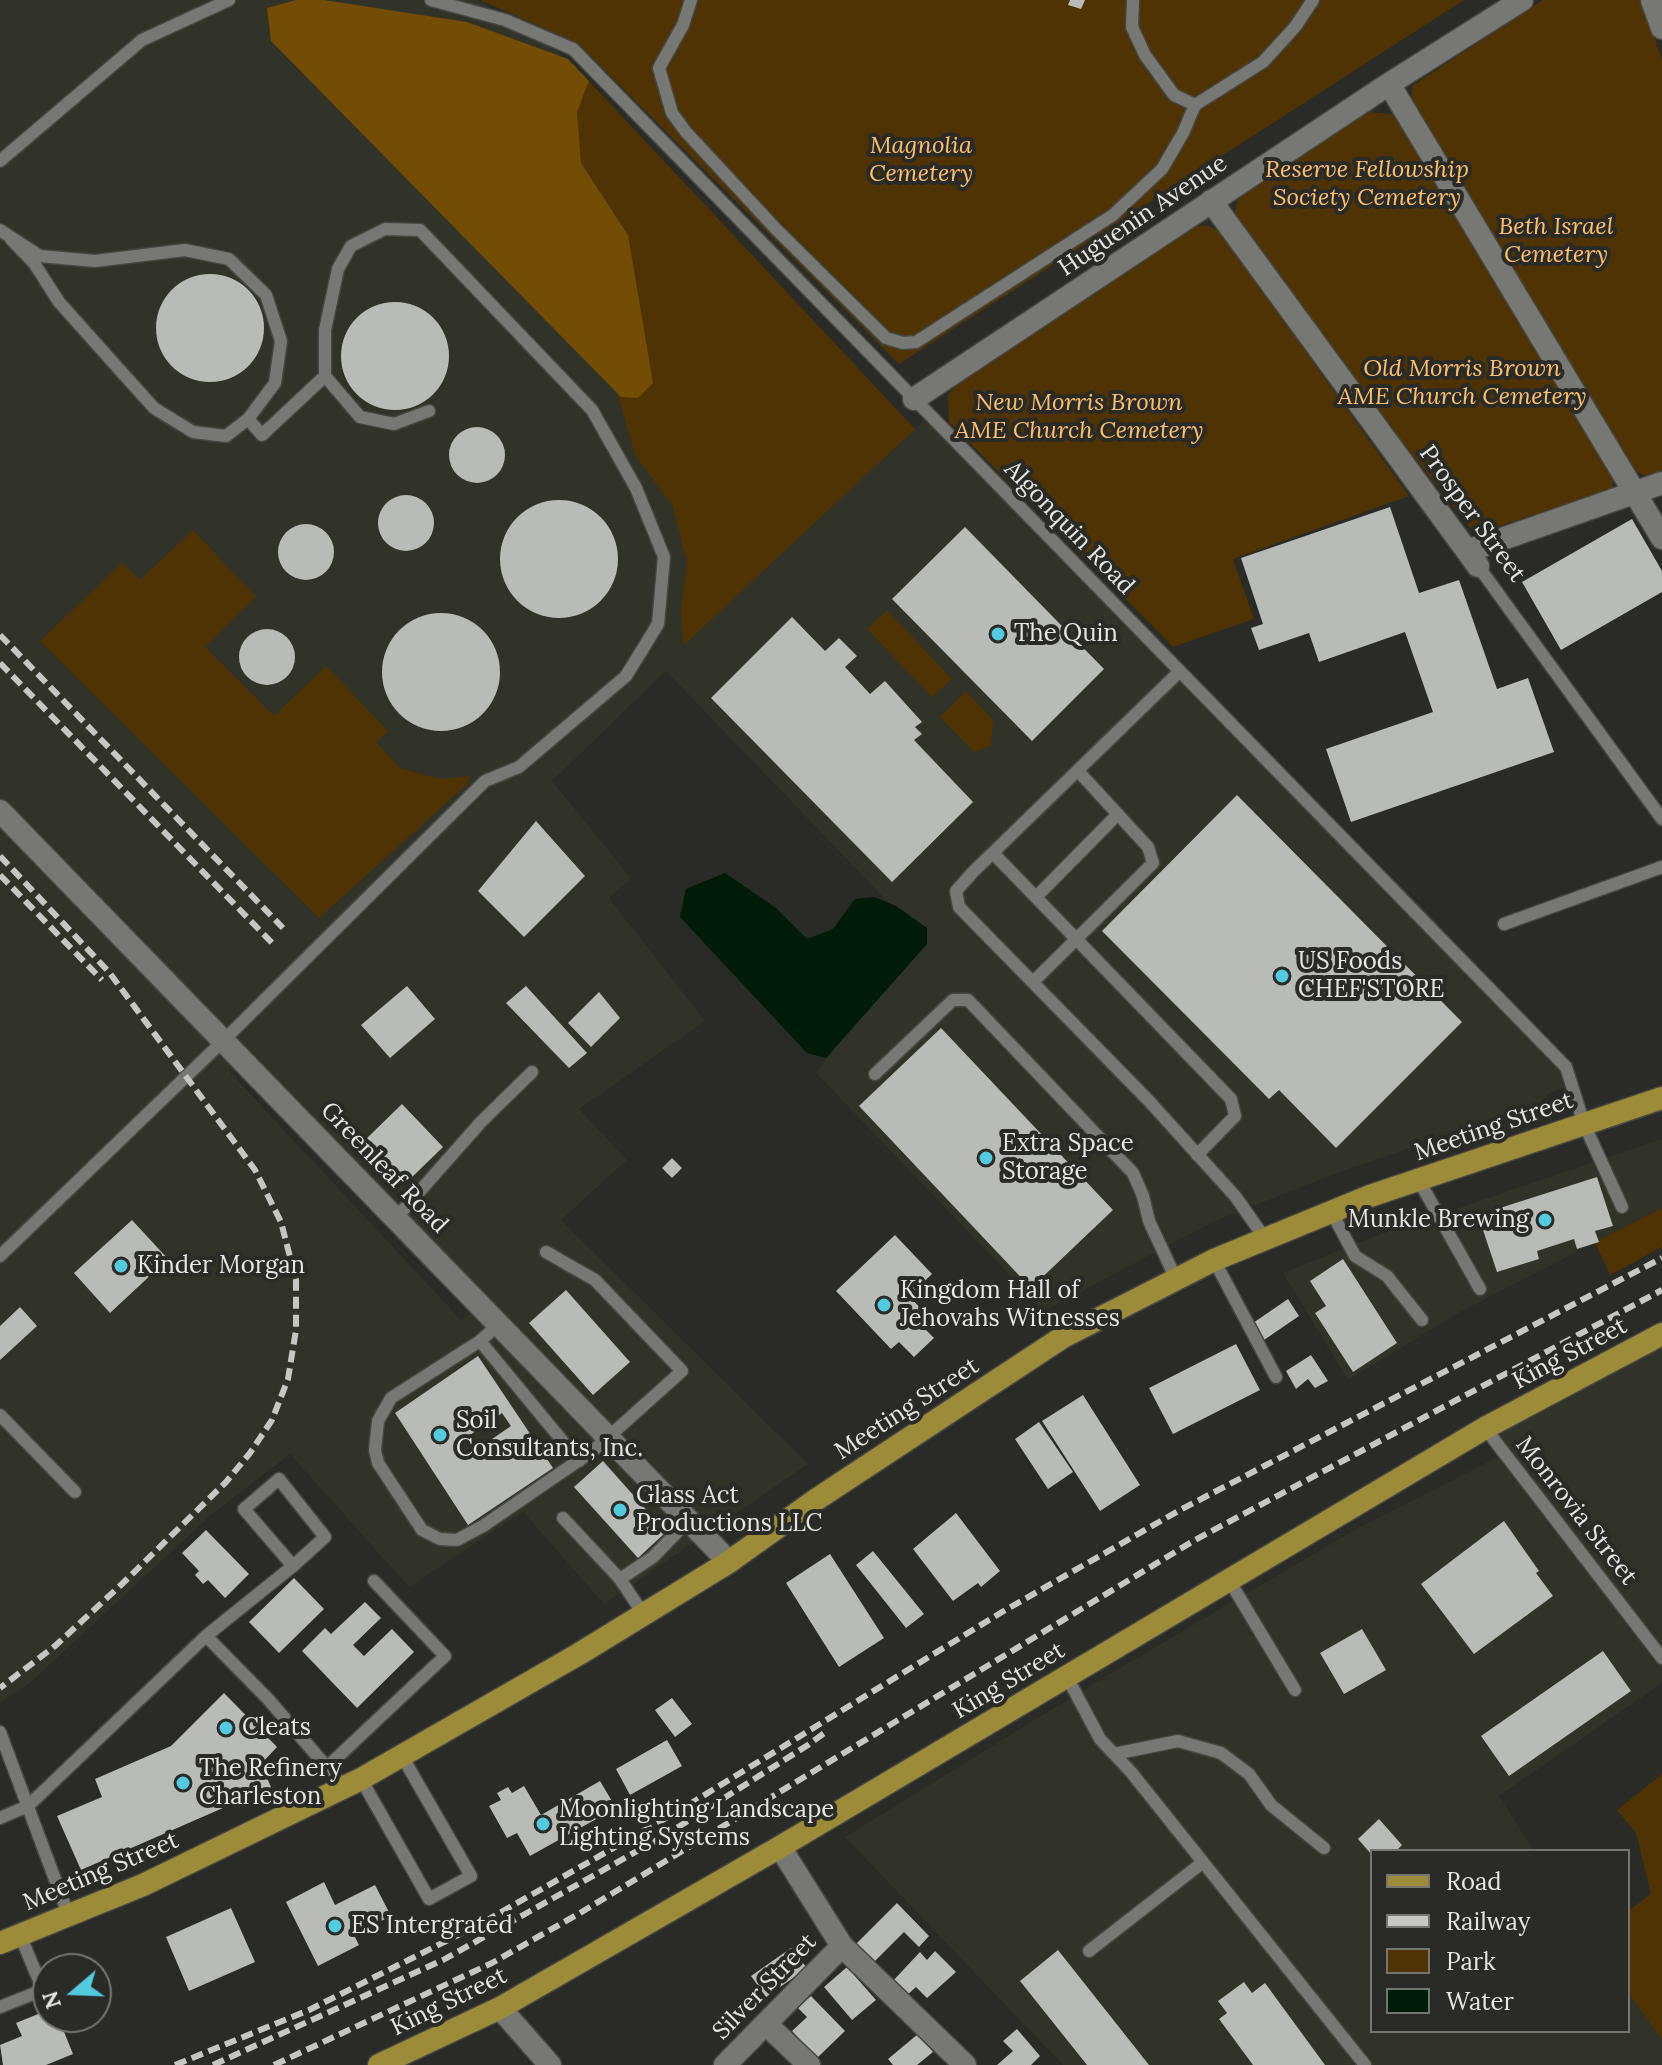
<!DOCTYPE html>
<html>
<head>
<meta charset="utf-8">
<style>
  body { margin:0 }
  #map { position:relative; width:1662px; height:2065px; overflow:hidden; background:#2a2a27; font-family:Lora,serif }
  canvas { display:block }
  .legend { position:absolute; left:1370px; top:1849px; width:260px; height:184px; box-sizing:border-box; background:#2a2a27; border:2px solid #757572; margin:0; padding:10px 14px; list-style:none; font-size:24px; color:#e6e6e3 }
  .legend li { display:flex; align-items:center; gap:16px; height:40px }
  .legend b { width:40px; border:2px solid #757572 }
  .north { position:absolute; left:32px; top:1953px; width:80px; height:80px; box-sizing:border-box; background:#2a2a27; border:2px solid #757572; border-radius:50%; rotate:251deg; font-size:22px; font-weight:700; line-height:32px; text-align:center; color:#e6e6e3 }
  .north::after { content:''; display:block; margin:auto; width:28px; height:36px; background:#54cade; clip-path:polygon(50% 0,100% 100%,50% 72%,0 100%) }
</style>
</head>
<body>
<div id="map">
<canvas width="1662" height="2065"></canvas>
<ul class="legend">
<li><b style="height:10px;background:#9c8b38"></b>Road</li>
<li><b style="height:10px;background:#c6c6c3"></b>Railway</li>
<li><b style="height:22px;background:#4f3304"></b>Park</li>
<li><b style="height:22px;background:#001b07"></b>Water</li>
</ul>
<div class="north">N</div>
</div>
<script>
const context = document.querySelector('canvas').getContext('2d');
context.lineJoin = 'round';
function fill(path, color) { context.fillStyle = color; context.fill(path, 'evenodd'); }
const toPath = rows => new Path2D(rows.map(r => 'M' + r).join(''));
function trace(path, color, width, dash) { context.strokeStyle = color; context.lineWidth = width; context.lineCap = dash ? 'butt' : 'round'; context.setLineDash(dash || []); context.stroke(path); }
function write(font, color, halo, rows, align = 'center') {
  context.font = font + ' Lora,serif'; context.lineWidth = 8; context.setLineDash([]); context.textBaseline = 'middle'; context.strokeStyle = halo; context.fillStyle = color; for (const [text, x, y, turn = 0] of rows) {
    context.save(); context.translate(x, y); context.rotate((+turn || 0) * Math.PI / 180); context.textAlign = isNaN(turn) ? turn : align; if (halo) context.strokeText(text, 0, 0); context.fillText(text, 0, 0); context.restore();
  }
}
fill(toPath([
  [0,0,478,0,568,59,915,429,930,416,1566,1067,1572,1085,1549,1093,1538,1104,1337,1173,1213,1222,1044,1311,816,1073,927,928,889,903,666,671,552,781,631,878,609,898,705,1021,579,1109,627,1160,561,1220,808,1464,604,1604,523,1512,409,1587,290,1454,211,1515,30,1683,0,1703],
  [254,1061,480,1306,461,1320,229,1071],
  [1662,1139,1662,1208,1460,1312,1348,1380,1283,1273,1367,1239],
  [1662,1334,1662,1683,1499,1796,1534,1851,1372,1851,1372,2031,1628,2031,1628,1991,1662,2040,1662,2065,1063,2065,845,1837,1096,1682,1358,1528,1504,1454,1485,1428]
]), '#313228');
fill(toPath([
  [480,0,1464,0,899,364,576,42],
  [1543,0,1642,0,1662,59,1662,472,1648,477,1631,469,1412,105,1412,86],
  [589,81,915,429,683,646,681,608,687,562,672,505,635,455,617,392,628,235,581,163,577,112],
  [1368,112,1393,114,1613,478,1612,489,1475,534,1333,354,1234,215,1238,199,1286,165],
  [1205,225,1219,231,1409,496,1233,559,1254,619,1173,647,949,422,948,395,960,381,1193,227],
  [193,530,256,597,205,647,274,716,326,666,388,731,376,742,400,768,440,779,470,776,466,785,319,918,40,641,122,563,140,580],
  [887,610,952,679,932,697,867,629],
  [966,691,993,720,991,746,974,752,940,717],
  [1662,1208,1662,1247,1610,1275,1595,1242],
  [1662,1774,1662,2040,1628,1992,1628,1911,1651,1894,1636,1833,1617,1810]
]), '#4f3304');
fill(toPath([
  [296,0,324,0,467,22,568,59,589,81,577,112,581,163,628,235,653,383,638,398,621,397,271,41,267,8]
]), '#734c05');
fill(toPath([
  [725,873,776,908,807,939,833,929,855,899,874,897,896,906,927,928,927,944,826,1058,807,1053,680,917,686,889]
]), '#001b07');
fill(toPath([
  [1070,0,1085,0,1081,9,1068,5],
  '156 328a54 54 0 1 1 108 0a54 54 0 1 1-108 0Z',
  '341 356a54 54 0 1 1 108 0a54 54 0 1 1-108 0Z',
  '449 455a28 28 0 1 1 56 0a28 28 0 1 1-56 0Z',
  '378 523a28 28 0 1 1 56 0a28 28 0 1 1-56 0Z',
  '500 559a59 59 0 1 1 118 0a59 59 0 1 1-118 0Z',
  [1390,507,1419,593,1459,580,1497,689,1528,678,1554,752,1351,822,1326,749,1433,712,1405,632,1319,662,1309,633,1259,650,1251,628,1263,624,1241,558],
  [1632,519,1662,571,1662,592,1561,650,1522,582],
  '278 552a28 28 0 1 1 56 0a28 28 0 1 1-56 0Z',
  [965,527,1104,669,1032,741,892,599],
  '382 672a59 59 0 1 1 118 0a59 59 0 1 1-118 0Z',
  [792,617,825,651,839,638,857,656,845,667,870,694,885,681,922,722,915,727,922,734,914,740,973,802,892,882,711,698],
  '239 657a28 28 0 1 1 56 0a28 28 0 1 1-56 0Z',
  [1237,795,1462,1022,1336,1148,1279,1090,1269,1099,1102,931],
  [536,821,585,876,524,937,478,891],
  [407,986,435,1019,390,1058,361,1025],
  [526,986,587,1053,569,1068,506,1003],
  [599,992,620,1018,591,1047,568,1023],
  [941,1028,1113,1210,1031,1288,859,1106],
  [402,1104,443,1147,406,1183,365,1140],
  [672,1158,682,1168,672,1178,662,1168],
  [1597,1177,1613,1226,1595,1231,1599,1242,1577,1249,1574,1239,1537,1251,1539,1259,1497,1272,1478,1215],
  [132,1220,168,1259,110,1313,74,1273],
  [895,1235,932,1274,909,1296,926,1314,918,1322,934,1338,914,1357,899,1342,891,1349,836,1291],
  [1343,1259,1397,1343,1353,1372,1315,1313,1326,1306,1310,1281],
  [566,1290,630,1362,593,1395,529,1323],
  [1288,1299,1299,1316,1264,1340,1253,1323],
  [20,1307,37,1326,0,1360,0,1326],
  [1236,1344,1260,1390,1173,1434,1149,1388],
  [1311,1355,1328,1381,1315,1388,1308,1379,1296,1389,1286,1371],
  [478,1356,553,1468,468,1525,395,1413],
  [502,1413,511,1426,466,1457,457,1444],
  [1083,1395,1140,1485,1100,1511,1042,1421],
  [1039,1422,1073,1472,1048,1489,1015,1439],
  [603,1461,666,1532,638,1558,574,1487],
  [956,1513,1000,1571,981,1587,978,1583,953,1601,913,1549],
  [1504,1521,1539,1571,1536,1573,1553,1596,1474,1654,1421,1584],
  [206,1530,249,1574,225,1598,208,1580,203,1584,195,1575,199,1571,182,1553],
  [873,1551,924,1614,906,1628,856,1565],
  [830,1554,884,1638,839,1667,786,1583],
  [294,1578,324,1609,279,1653,249,1622],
  [365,1602,381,1618,353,1645,364,1656,392,1629,414,1652,357,1708,302,1651,325,1628,331,1634],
  [1362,1629,1386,1670,1344,1694,1320,1653],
  [1603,1651,1631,1691,1509,1776,1481,1736],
  [224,1693,277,1747,261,1764,271,1787,81,1870,57,1816,102,1797,95,1779,171,1746],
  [672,1698,692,1724,675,1737,655,1710],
  [667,1740,682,1766,630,1795,616,1769],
  [600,1781,616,1808,530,1856,517,1833,507,1838,489,1806,501,1800,497,1793,508,1787,512,1793,524,1786,541,1815],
  [1379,1819,1402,1845,1396,1851,1372,1851,1372,1855,1358,1839],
  [324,1882,335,1905,375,1885,391,1916,354,1935,359,1945,318,1966,286,1902],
  [897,1903,929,1936,919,1947,904,1932,872,1964,854,1946],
  [231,1908,255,1962,189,1991,166,1937],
  [791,1948,807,1968,766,1997,751,1976],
  [1058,1950,1149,2065,1087,2065,1020,1981],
  [935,1951,956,1972,927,1998,916,1987,904,1998,890,1984,920,1952,927,1960],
  [847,1967,876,2000,852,2020,824,1987],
  [1244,1982,1252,1993,1265,1983,1325,2065,1253,2065,1219,2019,1227,2013,1218,2001],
  [811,1996,845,2031,817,2058,792,2031,807,2017,798,2008],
  [48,2010,48,2017,58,2017,73,2054,46,2065,3,2065,0,2045,22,2036,16,2023],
  [1017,2029,1040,2056,1031,2065,997,2065,1013,2051,1003,2041],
  [918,2034,933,2052,917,2065,893,2065,888,2059]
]), '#b8bbb6');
const service = toPath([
  [431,0,505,20,573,49,1566,1067,1584,1124,1622,1207],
  [691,0,683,25,659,68,672,113,686,132,776,229,886,338,903,343,916,342,1113,215,1162,169,1183,133,1195,105],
  [1133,0,1132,27,1145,55,1174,95,1195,105,1263,62,1295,27,1313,0],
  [0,161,142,40,229,0],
  [0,230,40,256,95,261,185,250,229,259,266,295,281,341,275,383,248,419,226,436,193,432,154,408,118,368,59,302,34,263,11,239],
  [248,419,262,435,325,376,360,417,394,424,429,411],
  [1478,566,1662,819],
  [1179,672,973,872,956,891,959,907,1149,1101,1235,1196,1264,1237],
  [993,853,1231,1099,1235,1116,1197,1155],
  [1036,897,1118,814],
  [1504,924,1662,867],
  [1033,982,1153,863,1148,847,1078,771],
  [875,1074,953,1000,968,1000,1133,1173,1143,1196,1149,1221,1176,1279],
  [1418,1179,1480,1289],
  [1331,1211,1355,1256,1387,1276,1422,1320],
  [396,1218,481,1122,532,1072],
  [0,1256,224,1040,485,781,519,767,626,676,658,624,664,557,636,488,592,410,420,230,385,229,351,246,338,269,325,330,325,376],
  [1214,1260,1276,1377],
  [499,1324,480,1341,391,1398,378,1421,375,1450,378,1463,422,1530,440,1539,457,1540,483,1526,594,1450,682,1371,595,1280,546,1252],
  [480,1341,579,1461],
  [0,1415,75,1492],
  [1485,1428,1662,1658],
  [563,1518,620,1579],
  [1229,1580,1295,1690],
  [644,1615,620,1579,653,1557,689,1520],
  [206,1636,268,1699,345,1788],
  [1067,1677,1100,1739,1131,1772,1365,2065],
  [0,1732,68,1914],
  [1114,1754,1178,1741,1221,1753,1249,1774,1271,1805,1324,1848],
  [327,1767,445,1656,374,1581],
  [361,1779,429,1899,471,1876,402,1756],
  [0,1818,28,1806,206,1636,293,1566,325,1537,279,1479,244,1509,293,1566],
  [1089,1951,1202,1863],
  [0,2007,43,1990,20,1935]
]);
const minor = toPath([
  [1652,0,1662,28],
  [1389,84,1662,538],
  [1211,201,1478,566],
  [914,399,1389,84,1522,0],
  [1468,551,1662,483],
  [0,811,729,1562],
  [780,1847,842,1946,965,2065],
  [500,2008,550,2065],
  [766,2024,809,2065],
  [725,2065,842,1946]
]);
const primary = toPath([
  [0,1943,143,1885,361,1779,579,1654,729,1562,817,1499,1063,1337,1214,1260,1370,1196,1662,1098],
  [379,2065,500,2008,780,1847,1485,1428,1662,1334]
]);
trace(service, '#464642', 15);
trace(minor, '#464642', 25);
trace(primary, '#464642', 25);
trace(service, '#777873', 12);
trace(minor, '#777873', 22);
trace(primary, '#9c8b38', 22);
trace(toPath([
  [0,635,283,928],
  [0,663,276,947],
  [0,856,109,972,255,1170,281,1222,296,1280,296,1330,288,1379,272,1420,250,1453,226,1482,122,1584,55,1646,0,1688],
  [0,875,102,980],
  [175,2065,309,2010,482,1923,680,1810,1002,1612,1180,1510,1662,1258],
  [213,2065,443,1960,664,1836,808,1745,827,1731],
  [274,2065,492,1963,580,1913,1195,1540,1662,1290]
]), '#c6c6c3', 6, [12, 6]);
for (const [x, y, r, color] of [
  [998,634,8,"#54cade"],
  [1282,976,8,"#54cade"],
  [986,1158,8,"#54cade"],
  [1545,1220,8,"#54cade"],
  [121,1266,8,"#54cade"],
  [884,1305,8,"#54cade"],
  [440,1435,8,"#54cade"],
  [620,1510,8,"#54cade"],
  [226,1728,8,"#54cade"],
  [183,1783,8,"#54cade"],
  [543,1824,8,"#54cade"],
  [335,1926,8,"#54cade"]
]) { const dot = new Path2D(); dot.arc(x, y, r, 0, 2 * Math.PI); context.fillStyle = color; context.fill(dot); trace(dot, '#2a2a27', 3); }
write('italic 24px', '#fcc06c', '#2a2a27', [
  ["Magnolia",921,146],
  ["Cemetery",921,174],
  ["Reserve Fellowship",1367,170],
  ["Society Cemetery",1367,198],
  ["Beth Israel",1556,227],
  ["Cemetery",1556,255],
  ["Old Morris Brown",1462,369],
  ["AME Church Cemetery",1462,397],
  ["New Morris Brown",1079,403],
  ["AME Church Cemetery",1079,431]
]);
write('24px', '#e6e6e3', '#2a2a27', [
  ["Huguenin Avenue",1143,216,-34],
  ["Prosper Street",1472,514,54],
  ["Algonquin Road",1069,528,46],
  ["Meeting Street",1494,1127,-19],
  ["Greenleaf Road",384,1168,46],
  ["King Street",1570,1354,-28],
  ["Meeting Street",907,1409,-33],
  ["Monrovia Street",1576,1511,52],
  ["King Street",1009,1681,-31],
  ["Meeting Street",101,1872,-23],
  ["Silver Street",765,1987,-46],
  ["King Street",449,2002,-26]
]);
write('24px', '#e6e6e3', '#2a2a27', [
  ["The Quin",1014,634],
  ["US Foods",1298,962],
  ["CHEF'STORE",1298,990],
  ["Extra Space",1002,1144],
  ["Storage",1002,1172],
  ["Munkle Brewing",1529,1220,"right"],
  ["Kinder Morgan",137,1266],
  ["Kingdom Hall of",900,1291],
  ["Jehovahs Witnesses",900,1319],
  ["Soil",456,1421],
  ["Consultants, Inc.",456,1449],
  ["Glass Act",636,1496],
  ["Productions LLC",636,1524],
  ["Cleats",242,1728],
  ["The Refinery",199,1769],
  ["Charleston",199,1797],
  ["Moonlighting Landscape",559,1810],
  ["Lighting Systems",559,1838],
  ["ES Intergrated",351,1926]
], 'left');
</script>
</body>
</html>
